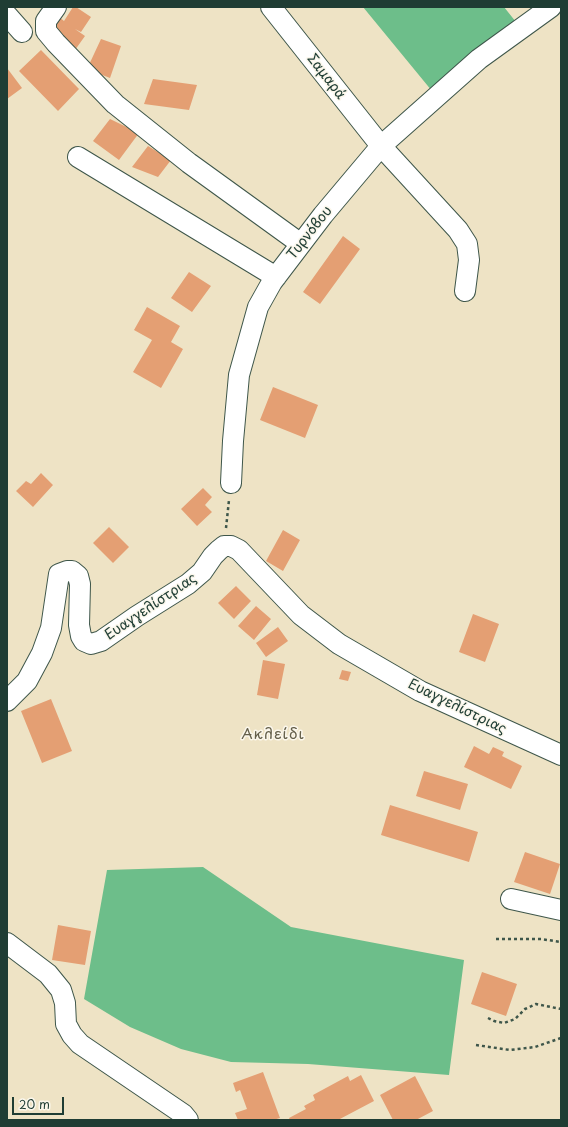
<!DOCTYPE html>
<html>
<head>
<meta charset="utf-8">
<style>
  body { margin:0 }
  #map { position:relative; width:568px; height:1127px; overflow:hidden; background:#eee3c5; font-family:"Playpen Sans",sans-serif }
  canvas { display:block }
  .frame { position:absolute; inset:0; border:8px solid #1f3d34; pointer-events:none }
  .scale { position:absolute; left:12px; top:1097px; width:52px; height:18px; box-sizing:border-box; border:2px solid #1f3d34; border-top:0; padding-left:5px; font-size:12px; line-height:14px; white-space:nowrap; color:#1f3d34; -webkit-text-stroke:3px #fbf7ec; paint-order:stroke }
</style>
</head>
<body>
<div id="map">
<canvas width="568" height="1127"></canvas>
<div class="frame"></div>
<div class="scale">20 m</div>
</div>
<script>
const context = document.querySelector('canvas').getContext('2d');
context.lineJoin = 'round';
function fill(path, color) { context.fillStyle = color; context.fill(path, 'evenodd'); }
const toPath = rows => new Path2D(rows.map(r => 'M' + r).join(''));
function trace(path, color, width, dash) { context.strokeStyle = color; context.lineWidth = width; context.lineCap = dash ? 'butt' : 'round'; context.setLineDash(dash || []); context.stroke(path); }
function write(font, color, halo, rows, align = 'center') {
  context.font = font + ' "Playpen Sans",sans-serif'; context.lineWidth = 3; context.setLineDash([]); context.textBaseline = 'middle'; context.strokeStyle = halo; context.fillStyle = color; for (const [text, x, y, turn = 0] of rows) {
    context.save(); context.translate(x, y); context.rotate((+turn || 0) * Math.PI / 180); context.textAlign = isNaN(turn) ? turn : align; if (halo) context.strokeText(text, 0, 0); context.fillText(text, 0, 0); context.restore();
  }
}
fill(toPath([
  [363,7,504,7,516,22,432,91],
  [203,867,291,927,464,960,449,1075,308,1064,231,1062,181,1049,130,1027,84,999,107,870]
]), '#6dbe8a');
fill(toPath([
  [73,7,76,7,91,17,81,32,75,29,85,36,75,50,48,31,59,17,64,21],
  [101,39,121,46,110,78,87,69],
  [41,50,79,89,58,111,19,71],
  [7,68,22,88,7,99],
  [153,79,197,85,189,110,144,104],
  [110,119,139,133,119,160,93,141],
  [148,146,171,160,158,177,132,167],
  [343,236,360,249,320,304,303,292],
  [189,272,211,286,192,312,171,298],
  [147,307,180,326,171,342,183,349,161,388,133,372,152,340,134,330],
  [273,387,318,405,305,438,260,420],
  [41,473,53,485,33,507,16,491,26,481,31,484],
  [203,488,212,497,205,505,212,512,197,526,181,509],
  [109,527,129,547,113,563,93,543],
  [283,530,300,540,283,571,266,561],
  [236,586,251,601,234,619,218,603],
  [256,606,271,619,254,640,238,626],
  [473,614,499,624,485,662,459,652],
  [278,627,288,641,266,657,256,643],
  [263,660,285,664,278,699,257,695],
  [342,670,351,672,348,681,339,679],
  [51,699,72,751,42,763,21,711],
  [474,746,489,754,493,747,504,752,502,756,522,766,511,789,464,767],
  [424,771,468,784,460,810,416,796],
  [390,805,478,832,469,862,381,835],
  [525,852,560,864,550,894,514,882],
  [58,925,91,931,85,965,52,960],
  [482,972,517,984,506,1016,471,1004],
  [263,1072,280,1118,273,1120,238,1120,235,1113,247,1109,240,1090,236,1092,233,1083],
  [361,1075,374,1101,338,1120,290,1120,289,1118,306,1109,304,1106,315,1100,313,1095,348,1076,350,1081],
  [415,1076,433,1111,416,1120,393,1120,380,1095]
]), '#e49f73');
const minor = toPath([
  [56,7,46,21,46,31,56,43,115,104,189,163,301,244],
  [271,7,381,146,458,230,467,244,469,260,465,291],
  [7,15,22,32],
  [78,157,276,277],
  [231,483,233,441,239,375,258,307,272,282,323,215,381,146,479,59,551,7],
  [7,701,27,681,42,653,51,628,59,574,67,571,72,571,78,576,80,584,79,625,81,636,84,641,91,644,101,641,137,616,188,584,202,572,213,556,219,550,224,546,231,546,239,550,301,615,339,644,420,691,561,755],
  [511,899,561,910],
  [7,943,48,974,61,990,65,1003,66,1024,72,1035,80,1044,183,1114,188,1120]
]);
trace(minor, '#3e564a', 22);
trace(toPath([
  [226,528,229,500],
  [496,939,541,939,561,942],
  [488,1018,494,1021,504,1023,515,1019,525,1009,536,1004,561,1009],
  [476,1045,510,1050,535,1047,561,1038]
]), '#3e564a', 2.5, [3, 3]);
trace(minor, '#fff', 20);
write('14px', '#1f3d34', '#fbf7ec', [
  ["Σαμαρά",326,77,52],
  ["Τυρνόβου",310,233,-52],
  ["Ευαγγελίστριας",151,607,-34],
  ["Ευαγγελίστριας",457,707,26]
]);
context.letterSpacing = '1px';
write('15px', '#645f4a', '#fbf7ec', [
  ["Ακλείδι",273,735]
]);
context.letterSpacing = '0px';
</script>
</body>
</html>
